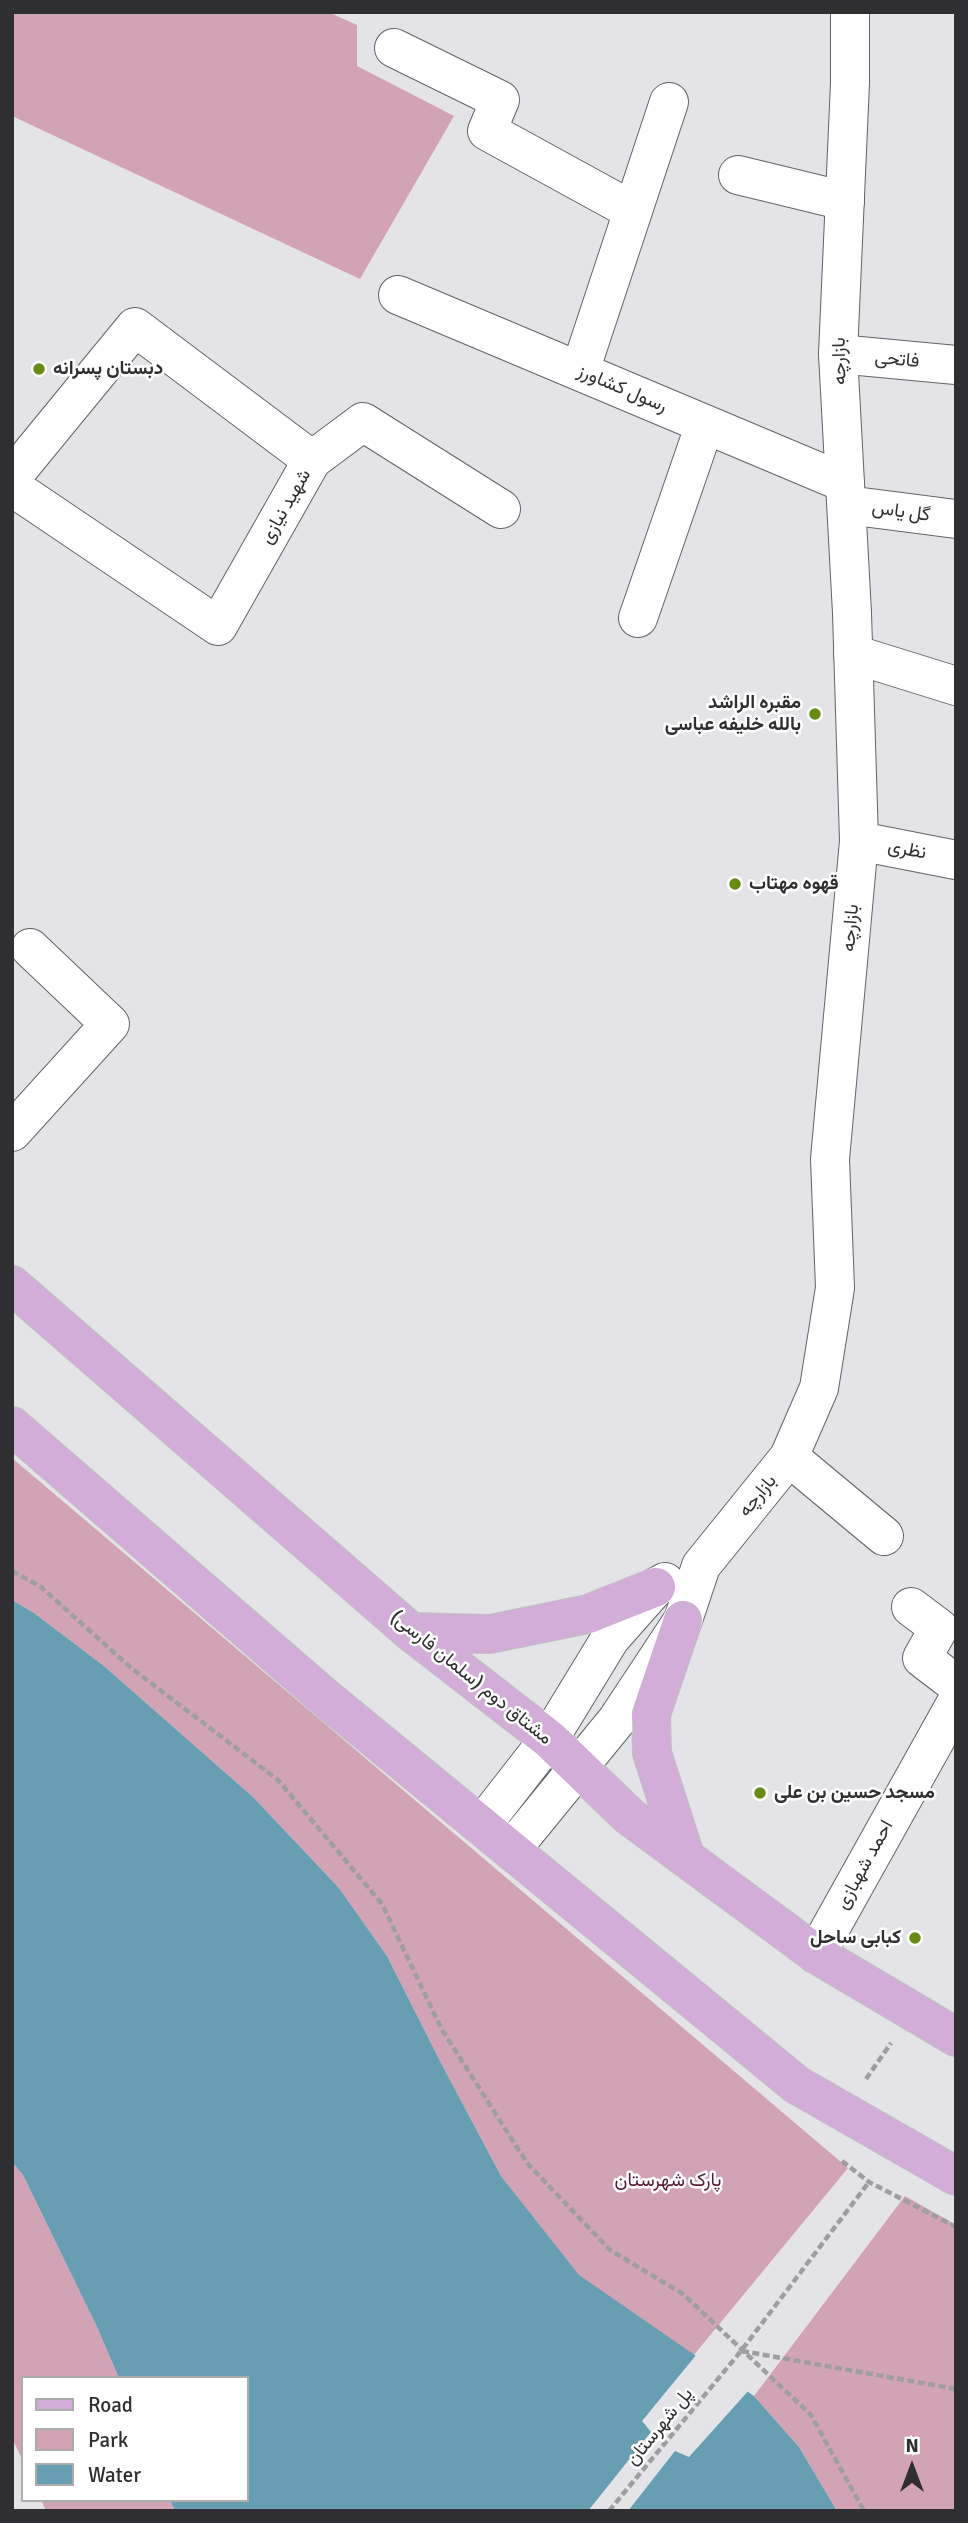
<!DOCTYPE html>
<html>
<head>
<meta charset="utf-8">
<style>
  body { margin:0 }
  #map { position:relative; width:968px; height:2523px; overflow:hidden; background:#e4e3e8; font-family:Signika,sans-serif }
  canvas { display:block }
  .frame { position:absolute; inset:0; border:14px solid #2f2f31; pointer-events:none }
  .legend { position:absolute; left:21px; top:2376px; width:228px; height:126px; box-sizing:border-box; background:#fff; border:2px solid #acacad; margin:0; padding:9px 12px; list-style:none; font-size:21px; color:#2f2f31 }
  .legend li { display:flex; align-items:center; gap:14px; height:35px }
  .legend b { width:35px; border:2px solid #acacad }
  .north { position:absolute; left:877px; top:2432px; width:70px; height:70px; -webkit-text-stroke:5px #fff; paint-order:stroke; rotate:0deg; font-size:19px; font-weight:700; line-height:28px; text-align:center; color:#2f2f31 }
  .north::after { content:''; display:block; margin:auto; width:24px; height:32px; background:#2f2f31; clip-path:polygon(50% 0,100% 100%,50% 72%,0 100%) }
</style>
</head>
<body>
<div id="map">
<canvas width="968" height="2523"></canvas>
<div class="frame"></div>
<ul class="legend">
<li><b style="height:9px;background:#d2add8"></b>Road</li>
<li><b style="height:19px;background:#d2a3b5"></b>Park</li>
<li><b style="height:19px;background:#679eb2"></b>Water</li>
</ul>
<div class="north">N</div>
</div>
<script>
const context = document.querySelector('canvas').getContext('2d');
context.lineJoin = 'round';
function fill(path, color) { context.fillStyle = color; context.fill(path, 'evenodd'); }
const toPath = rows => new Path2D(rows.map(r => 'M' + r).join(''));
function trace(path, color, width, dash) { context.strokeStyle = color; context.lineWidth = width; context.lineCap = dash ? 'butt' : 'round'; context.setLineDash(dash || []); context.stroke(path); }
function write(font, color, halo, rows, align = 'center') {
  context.font = font + ' Signika,Vazirmatn,sans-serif'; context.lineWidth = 5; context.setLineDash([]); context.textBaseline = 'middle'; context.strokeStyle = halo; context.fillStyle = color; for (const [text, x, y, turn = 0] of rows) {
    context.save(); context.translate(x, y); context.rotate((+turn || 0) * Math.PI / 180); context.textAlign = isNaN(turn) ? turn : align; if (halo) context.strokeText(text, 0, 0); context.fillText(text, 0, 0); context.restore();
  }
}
fill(toPath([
  [12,12,328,12,357,25,357,66,454,116,360,279,12,116],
  [12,1458,848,2168,693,2356,579,2276,501,2176,441,2063,387,1956,339,1888,253,1797,104,1666,34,1613,12,1600],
  [12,2162,23,2175,97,2327,119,2378,23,2378,23,2461,12,2438],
  [905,2196,956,2225,956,2511,837,2511,799,2447,754,2396],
  [41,2500,170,2500,175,2511,46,2511]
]), '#d2a3b5');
fill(toPath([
  [12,1600,34,1613,104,1666,253,1797,339,1888,387,1956,441,2063,501,2176,579,2275,754,2396,799,2447,837,2511,175,2511,170,2500,247,2500,247,2378,119,2378,97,2327,23,2175,12,2162]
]), '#679eb2');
fill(toPath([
  [697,2354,750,2389,689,2457,675,2451,628,2511,588,2511,651,2432,642,2421]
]), '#e4e3e8');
const street = toPath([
  [394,48,500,100,487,131,633,211],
  [738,175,845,201],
  [398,295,845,483],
  [838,354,956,365],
  [580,371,669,102],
  [312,460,363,422,501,509],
  [12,477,135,327,312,460,218,626,12,487],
  [847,505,956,519],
  [638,618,705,424],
  [853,654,956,686],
  [859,841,956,860],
  [12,1132,110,1024,30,948],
  [789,1457,884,1536],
  [911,1607,939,1628,922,1658,956,1684],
  [816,1954,956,1703]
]);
const secondary = toPath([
  [482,1825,549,1739,610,1639,656,1587,665,1582],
  [511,1850,617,1720,683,1620,701,1566,789,1457,819,1388,835,1288,830,1159,859,841,852,613,838,354,850,83,850,12]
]);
const primary = toPath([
  [12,1285,411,1632,549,1739,629,1816,816,1954,956,2037],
  [12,1426,328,1700,797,2085,956,2176],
  [683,1620,651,1714,652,1753,685,1856],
  [411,1632,490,1634,588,1614,656,1587]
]);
trace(street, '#636367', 40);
trace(secondary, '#636367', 40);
trace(primary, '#c1c1c1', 40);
trace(toPath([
  [12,1571,41,1587,130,1667,278,1780,382,1904,441,2028,527,2163,610,2250,683,2294,811,2415,864,2511],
  [866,2079,891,2043],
  [842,2161,869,2182,956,2227],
  [742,2351,956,2389],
  [609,2511,741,2351,869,2182]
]), '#9e9da1', 4.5, [7, 3.5]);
trace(street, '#fff', 38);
trace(secondary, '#fff', 38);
trace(primary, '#d2add8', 38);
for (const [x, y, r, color] of [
  [39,369,7,"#678b13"],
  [815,714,7,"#678b13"],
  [735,884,7,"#678b13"],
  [760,1793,7,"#678b13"],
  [915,1938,7,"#678b13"]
]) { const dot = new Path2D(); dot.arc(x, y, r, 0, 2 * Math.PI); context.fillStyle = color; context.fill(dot); trace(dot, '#fff', 2.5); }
write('19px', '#2f2f31', '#fff', [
  ["فاتحی",897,360,5],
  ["بازارچه",840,361,-91],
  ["رسول کشاورز",622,389,23],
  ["شهید نیازی",286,507,-60],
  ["گل یاس",901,512,8],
  ["نظری",907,850,11],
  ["بازارچه",851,928,-85],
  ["بازارچه",758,1496,-51],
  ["مشتاق دوم (سلمان فارسی)",471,1678,39],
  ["احمد شهبازی",865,1865,-61],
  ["پل شهرستان",660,2427,-51]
]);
write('bold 19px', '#2f2f31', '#fff', [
  ["دبستان پسرانه",53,369],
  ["مقبره الراشد",801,703,"right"],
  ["بالله خلیفه عباسی",801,725,"right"],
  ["قهوه مهتاب",749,884],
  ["مسجد حسین بن علی",774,1793],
  ["کبابی ساحل",901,1938,"right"]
], 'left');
write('19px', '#551835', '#fff', [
  ["پارک شهرستان",668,2181]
]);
</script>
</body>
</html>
